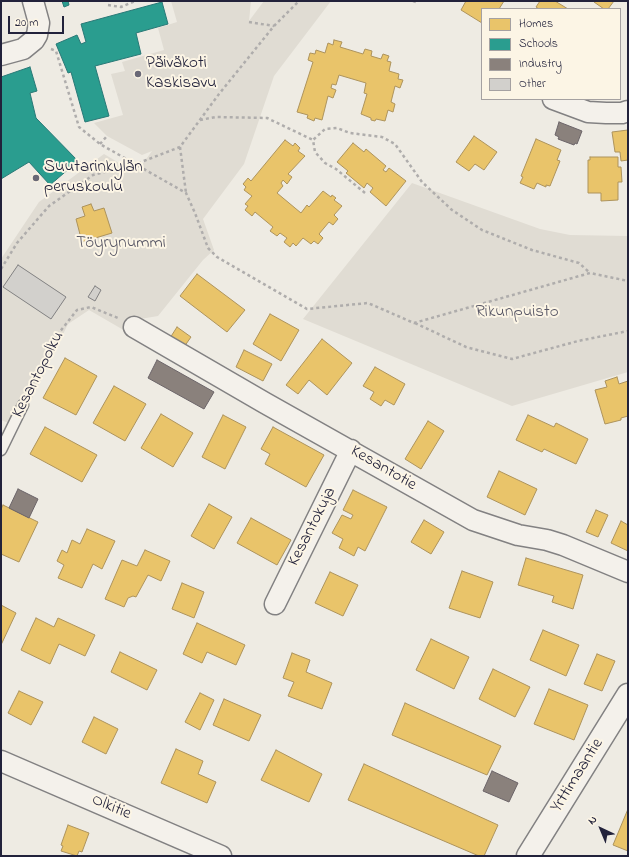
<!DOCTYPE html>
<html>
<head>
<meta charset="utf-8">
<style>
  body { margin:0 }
  #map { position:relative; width:629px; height:857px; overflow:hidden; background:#eeebe3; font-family:"Indie Flower",sans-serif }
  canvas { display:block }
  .frame { position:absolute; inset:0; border:2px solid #22223b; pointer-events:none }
  .legend { position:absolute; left:481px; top:8px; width:140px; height:92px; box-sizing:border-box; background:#fcf5e5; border:1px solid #a5a1a1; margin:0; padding:5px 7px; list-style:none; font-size:12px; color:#22223b }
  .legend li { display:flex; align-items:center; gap:8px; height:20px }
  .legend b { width:20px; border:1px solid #a5a1a1 }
  .north { position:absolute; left:581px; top:809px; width:40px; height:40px; -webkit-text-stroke:3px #fcf5e5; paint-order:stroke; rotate:316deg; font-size:11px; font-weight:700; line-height:16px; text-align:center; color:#22223b }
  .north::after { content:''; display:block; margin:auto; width:14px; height:18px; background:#22223b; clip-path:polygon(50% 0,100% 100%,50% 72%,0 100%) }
  .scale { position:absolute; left:8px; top:16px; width:56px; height:18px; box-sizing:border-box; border:2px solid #22223b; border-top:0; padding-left:5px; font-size:12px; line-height:14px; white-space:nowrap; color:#22223b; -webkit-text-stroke:3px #fcf5e5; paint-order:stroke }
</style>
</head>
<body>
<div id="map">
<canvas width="629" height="857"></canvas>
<div class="frame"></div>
<ul class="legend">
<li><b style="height:11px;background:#e9c46a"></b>Homes</li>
<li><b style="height:11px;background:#2a9d8f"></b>Schools</li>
<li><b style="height:11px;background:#8a817c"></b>Industry</li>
<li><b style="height:11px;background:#d2d0cc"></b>Other</li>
</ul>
<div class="north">N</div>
<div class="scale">20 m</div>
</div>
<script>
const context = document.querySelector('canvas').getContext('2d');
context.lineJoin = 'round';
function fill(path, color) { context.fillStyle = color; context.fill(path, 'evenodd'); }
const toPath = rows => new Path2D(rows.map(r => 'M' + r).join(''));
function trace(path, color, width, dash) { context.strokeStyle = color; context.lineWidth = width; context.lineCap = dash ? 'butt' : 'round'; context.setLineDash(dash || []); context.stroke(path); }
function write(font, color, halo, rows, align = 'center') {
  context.font = font + ' "Indie Flower",sans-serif'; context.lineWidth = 4; context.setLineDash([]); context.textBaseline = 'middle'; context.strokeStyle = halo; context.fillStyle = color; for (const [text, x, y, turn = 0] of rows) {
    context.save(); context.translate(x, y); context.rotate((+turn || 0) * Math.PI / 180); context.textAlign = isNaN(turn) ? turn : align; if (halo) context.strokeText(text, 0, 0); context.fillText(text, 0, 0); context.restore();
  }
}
fill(toPath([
  [171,1,251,1,249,21,264,1,331,1,274,76,244,164,203,219,214,250,203,260,158,316,134,320,127,332,89,310,68,324,18,427,1,420,1,259,39,202,104,154,136,173,152,151,142,155,107,136,94,123,123,115,111,74,125,71,122,62,164,50,158,28,177,22],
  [412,183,540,229,570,235,628,236,628,372,512,406,303,319]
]), '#e0dcd3');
const homes = toPath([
  [466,1,504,1,499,9,482,9,482,23,461,10,466,1],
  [540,1,555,1,568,9,539,9,536,7,540,1],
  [594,1,614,1,608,9,604,9,594,2,594,1],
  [334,40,342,42,340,47,363,54,365,49,372,51,371,56,381,59,383,54,389,56,387,61,391,62,389,71,399,74,398,79,403,80,400,88,395,86,391,102,395,104,393,112,388,110,385,121,376,119,375,121,371,120,371,118,361,114,367,94,364,93,366,83,339,75,336,85,332,84,331,88,336,90,333,98,328,96,322,120,315,118,314,121,307,118,308,115,297,112,313,62,308,60,310,53,315,54,316,50,325,53,328,43,333,45,334,40],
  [628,130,628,160,621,161,620,152,615,152,612,132,628,130],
  [474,136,497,152,484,170,475,164,469,171,456,162,474,136],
  [536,139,561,150,557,160,560,161,550,186,546,185,546,187,537,183,534,189,520,183,523,177,521,176,536,139],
  [285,140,293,146,295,143,300,148,298,151,305,156,288,174,292,177,287,184,283,180,281,183,283,186,277,193,301,213,307,205,309,207,323,191,331,197,332,195,336,198,334,200,342,206,334,215,338,219,333,225,329,222,319,234,323,238,318,244,314,241,311,244,303,238,296,246,293,243,290,247,284,242,287,238,280,233,277,236,270,231,273,227,255,212,252,216,245,210,248,206,245,204,252,196,244,190,246,187,243,184,248,178,251,181,285,140],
  [353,143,364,152,366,149,386,166,383,170,386,172,389,168,406,181,386,206,370,192,373,188,367,183,364,188,346,173,348,171,337,162,353,143],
  [590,157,618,157,618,167,621,167,622,182,618,182,618,200,601,201,601,193,588,193,588,160,590,160,590,157],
  [91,204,94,211,104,208,112,233,82,242,76,219,85,216,82,207,91,204],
  [197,274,245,310,227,332,180,296,197,274],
  [270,314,299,330,281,361,253,344,270,314],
  [177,327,191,337,184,347,170,338,177,327],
  [322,339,352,363,327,395,309,380,298,394,286,385,322,339],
  [244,350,272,364,263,381,236,367,244,350],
  [65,358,97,376,76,415,43,398,65,358],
  [375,367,405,384,394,405,385,400,381,406,370,399,374,392,363,386,375,367],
  [617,377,619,384,628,381,628,416,621,418,621,420,605,424,595,390,607,387,605,381,617,377],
  [114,386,146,404,125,441,93,423,114,386],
  [161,414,193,433,173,467,141,448,161,414],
  [223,415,246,427,225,469,202,457,223,415],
  [528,415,554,427,556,423,588,439,576,464,544,449,542,452,516,440,528,415],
  [428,421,444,431,421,469,405,459,428,421],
  [45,427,97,455,82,482,30,454,45,427],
  [273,427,324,455,306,487,265,464,270,454,261,449,273,427],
  [499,471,537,489,525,515,487,497,499,471],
  [353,490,387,507,365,551,358,547,354,556,339,548,343,539,332,533,342,515,351,519,353,515,343,510,353,490],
  [209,504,232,517,214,549,191,536,209,504],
  [3,505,38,522,19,562,1,554,1,509,3,505],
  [596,510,608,515,598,537,586,532,596,510],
  [251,518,291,540,277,565,237,543,251,518],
  [424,520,444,532,431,554,411,542,424,520],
  [621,521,628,525,628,551,611,543,621,521],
  [87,529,115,541,102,569,93,564,82,588,58,578,64,565,57,561,62,550,67,553,72,540,80,544,87,529],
  [145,550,170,561,161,581,148,575,136,597,133,596,128,598,124,607,105,599,122,560,137,566,145,550],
  [526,558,583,575,573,609,552,602,554,596,518,585,526,558],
  [462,571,493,582,480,618,449,608,462,571],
  [330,572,358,585,343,616,315,603,330,572],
  [182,583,204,592,194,618,172,609,182,583],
  [1,605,16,613,1,645,1,605],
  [36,618,54,627,58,618,95,635,85,656,59,644,50,664,21,650,36,618],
  [197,623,245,645,236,665,207,652,202,663,183,654,197,623],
  [543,630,579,645,566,676,530,660,543,630],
  [431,639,469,657,454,689,416,670,431,639],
  [120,652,157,670,147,690,111,672,120,652],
  [292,653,310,660,306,672,332,683,322,709,288,696,294,682,283,678,292,653],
  [597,654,615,661,602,691,584,684,597,654],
  [493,669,530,687,515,717,479,699,493,669],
  [549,689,588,705,574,740,534,724,549,689],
  [19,691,43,702,31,725,8,713,19,691],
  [200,693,214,700,200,730,185,722,200,693],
  [224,699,261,715,249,741,213,725,224,699],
  [405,703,501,746,487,775,392,735,405,703],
  [94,717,118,729,106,754,82,742,94,717],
  [176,749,203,761,198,774,216,782,207,803,161,783,176,749],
  [276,750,322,774,309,802,261,780,276,750],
  [364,764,498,825,484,856,479,856,348,800,364,764],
  [628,809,628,851,613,845,628,809],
  [68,825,89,833,82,852,79,851,77,856,61,851,63,846,61,845,68,825]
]);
fill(homes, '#e9c46a');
trace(homes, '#ad935c', 1);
const schools = toPath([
  [62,1,68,1,69,5,64,7,62,1],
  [162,2,168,24,136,33,141,54,95,66,109,116,85,122,71,72,68,73,56,44,77,35,81,44,86,42,81,24,162,2],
  [30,67,37,91,30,93,36,118,78,161,50,185,29,162,1,179,1,77,30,67]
]);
fill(schools, '#2a9d8f');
trace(schools, '#287876', 1);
const industry = toPath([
  [559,122,582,131,577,144,575,143,574,145,558,139,559,137,555,135,559,122],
  [157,360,214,392,204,409,148,378,157,360],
  [18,489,38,499,29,518,9,508,18,489],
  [492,771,518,783,509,802,483,791,492,771]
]);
fill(industry, '#8a817c');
trace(industry, '#6b6468', 1);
const building = toPath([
  [18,265,66,297,51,319,3,287,18,265],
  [95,286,101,290,95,301,88,297,95,286]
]);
fill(building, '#d2d0cc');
trace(building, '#828182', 1);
const service = toPath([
  [1,450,23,405]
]);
const minor = toPath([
  [1,55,23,49,34,40,37,35,39,23,33,1],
  [553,99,588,112,606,113,622,113,628,111],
  [134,327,265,403,473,520,518,535,547,540,563,545,628,572],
  [275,604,351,450],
  [1,761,221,856]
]);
const tertiary = toPath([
  [528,856,628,695]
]);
trace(service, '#828182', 13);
trace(minor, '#828182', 23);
trace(tertiary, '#828182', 25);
trace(toPath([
  [413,1,416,2],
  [108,5,121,7,135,1],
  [249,22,274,26],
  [51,49,56,51,79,127,100,144,186,193,195,213,208,248,217,257,307,309,368,303,414,323,590,273,628,281],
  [200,120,216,117,267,118,313,140],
  [100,144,107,136],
  [180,147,186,193],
  [365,193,336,169,325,163,315,152,313,140,325,129,337,128,350,133,382,137,395,144,422,182,452,210,482,230,532,250,579,263,590,273],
  [1,269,17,243,49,206,93,175,136,164,180,147,219,94,274,26,299,1],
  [415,323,466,347,512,359,578,341,628,331],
  [28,394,51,343,77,310,91,307,118,318]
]), '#afadac', 2.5, [3, 3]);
trace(service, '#f4f1eb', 10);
trace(minor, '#f4f1eb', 20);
trace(tertiary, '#f4f1eb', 22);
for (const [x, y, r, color] of [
  [138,74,4,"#696876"],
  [36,178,4,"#696876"]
]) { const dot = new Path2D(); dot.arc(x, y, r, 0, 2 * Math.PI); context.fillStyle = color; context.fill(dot); trace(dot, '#fcf5e5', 1.5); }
write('17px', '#22223b', '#fcf5e5', [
  ["Päiväkoti",146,64],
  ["Kaskisavu",146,84],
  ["Suutarinkylän",44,168],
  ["peruskoulu",44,188]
], 'left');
write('17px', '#575665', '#fcf5e5', [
  ["Töyrynummi",121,244],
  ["Rikunpuisto",517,313]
]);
write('17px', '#22223b', '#fcf5e5', [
  ["Kesantopolku",39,375,-63],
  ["Kesantotie",383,469,30],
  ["Kesantokuja",313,527,-63],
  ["Yrttimaantie",578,776,-58],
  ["Olkitie",111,808,23]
]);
</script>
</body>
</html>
